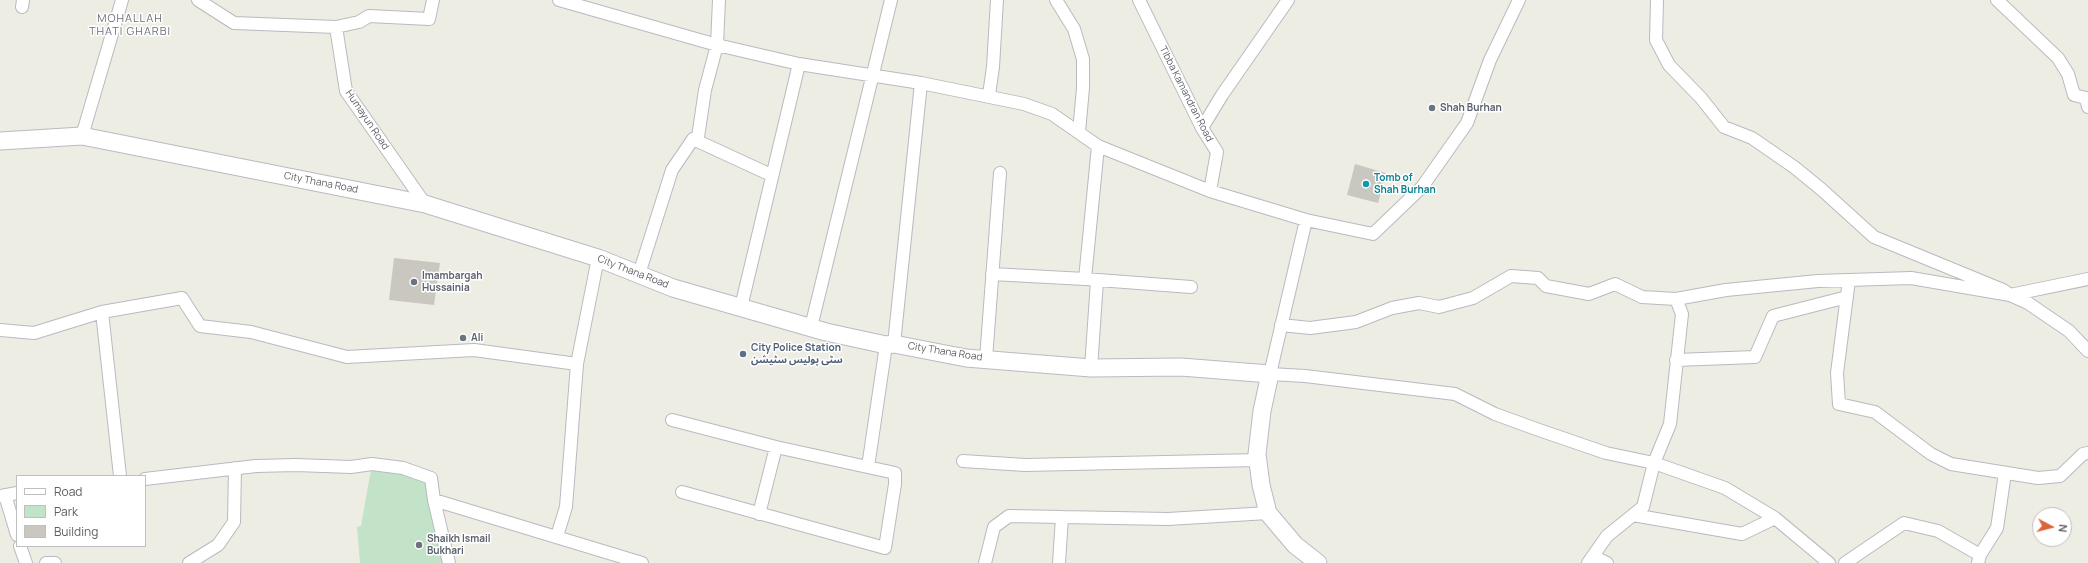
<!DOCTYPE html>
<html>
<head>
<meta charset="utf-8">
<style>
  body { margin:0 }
  #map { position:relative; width:2088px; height:563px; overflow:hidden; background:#edede4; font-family:Manrope,sans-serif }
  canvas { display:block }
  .legend { position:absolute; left:16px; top:475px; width:130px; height:72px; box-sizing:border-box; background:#fff; border:1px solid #bebfc1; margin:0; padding:5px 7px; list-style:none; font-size:12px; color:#5c5e63 }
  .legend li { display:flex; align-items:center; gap:8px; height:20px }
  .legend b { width:20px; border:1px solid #bebfc1 }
  .north { position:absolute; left:2032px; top:507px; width:40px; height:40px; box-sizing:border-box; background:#fff; border:1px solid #bebfc1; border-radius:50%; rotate:97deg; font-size:11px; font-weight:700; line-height:16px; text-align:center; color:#5c5e63 }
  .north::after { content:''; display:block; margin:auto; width:14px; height:18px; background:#dc643b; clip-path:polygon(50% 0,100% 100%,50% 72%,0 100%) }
</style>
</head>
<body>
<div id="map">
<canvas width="2088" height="563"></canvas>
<ul class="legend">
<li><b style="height:5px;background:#fff"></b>Road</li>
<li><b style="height:11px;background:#c2e3c8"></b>Park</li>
<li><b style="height:11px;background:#c9c7c0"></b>Building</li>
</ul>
<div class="north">N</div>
</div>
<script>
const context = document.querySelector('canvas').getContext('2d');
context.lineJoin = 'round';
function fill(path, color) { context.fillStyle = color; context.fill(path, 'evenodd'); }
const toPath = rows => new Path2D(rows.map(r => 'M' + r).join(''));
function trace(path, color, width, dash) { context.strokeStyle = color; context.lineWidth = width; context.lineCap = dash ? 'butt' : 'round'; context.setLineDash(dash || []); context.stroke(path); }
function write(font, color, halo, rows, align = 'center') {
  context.font = font + ' Manrope,"Noto Sans Arabic",sans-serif'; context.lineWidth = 3; context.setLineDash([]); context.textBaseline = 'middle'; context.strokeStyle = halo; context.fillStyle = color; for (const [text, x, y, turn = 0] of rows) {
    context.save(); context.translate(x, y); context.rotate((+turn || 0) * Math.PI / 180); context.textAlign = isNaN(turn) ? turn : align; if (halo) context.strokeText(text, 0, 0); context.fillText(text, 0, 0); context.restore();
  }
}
fill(toPath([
  [372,464,431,478,449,563,360,563,357,527,361,526]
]), '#c2e3c8');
fill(toPath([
  [1355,164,1386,173,1378,203,1347,195],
  [394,258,440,263,434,305,389,300]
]), '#c9c7c0');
const street = toPath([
  [198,0,234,23,336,27,346,91,425,204],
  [559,0,717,45,799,64,921,83,1024,104,1052,114,1098,146,1210,191,1306,220,1373,234,1422,187,1467,123,1490,60,1519,0],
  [1056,0,1074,29,1083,59,1083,88,1079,132],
  [1139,0,1202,128,1217,152,1210,191],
  [1657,0,1656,40,1669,65,1701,98,1724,127,1752,138,1794,167,1821,189,1874,237,2003,290,2010,295,2028,303,2069,331,2088,351],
  [1997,0,2058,58,2068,74,2074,95,2086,98,2088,107],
  [22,7,23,0],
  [336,27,359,22,369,16,429,19,433,0],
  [989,95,993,67,997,0],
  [1202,128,1222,95,1288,0],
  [82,136,122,0],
  [693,139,771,175],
  [1306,220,1270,374,1305,376,1455,394,1495,414,1539,430,1606,453,1654,463,1725,488,1775,518,1829,563],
  [639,274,672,170,693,139,698,137,705,90,717,45,719,0],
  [992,274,1085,279,1191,287],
  [1085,279,1098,146],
  [1849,280,1837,373,1839,404,1875,412,1931,454,1951,464,2038,478,2060,476,2083,454,2088,453],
  [741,307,799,64],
  [102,312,120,476],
  [1281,325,1310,328,1356,322,1392,308,1419,303,1439,307,1473,298,1511,276,1538,278,1546,286,1589,294,1615,284,1642,297,1676,299],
  [811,327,891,0],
  [0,330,34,333,102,312,182,298,200,326,251,332,347,357,474,350,577,364],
  [894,344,921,83],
  [986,359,1000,173],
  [1676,360,1755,357,1773,316,1847,297],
  [1091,368,1097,281],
  [672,420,776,447,895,473,895,484,885,548,682,492],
  [963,461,1025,465,1259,460],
  [868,467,886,345],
  [145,479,256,466,296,465,351,467,372,464,403,468,431,478,434,500,449,563],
  [5,495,17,535],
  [0,496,17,493],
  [434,500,642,563],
  [759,514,776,447],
  [1633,515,1742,534,1775,518],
  [557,536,566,507,577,364,598,258],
  [20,546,26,563],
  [1593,556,1607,563],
  [46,563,55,563],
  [189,563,218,545,234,522,235,468],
  [985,563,994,527,1009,516,1168,519,1268,513],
  [1059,563,1062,517],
  [1588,563,1607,536,1643,507,1654,463,1670,424,1682,314,1676,299,1726,290,1818,281,1911,278,2010,295,2088,279],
  [1845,563,1904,523,1938,531,1980,555],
  [1978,563,1980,555,1997,528,2005,473]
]);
const secondary = toPath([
  [0,141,82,136,425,204,598,258,673,288,826,332,886,345,894,344,966,358,1091,368,1181,367,1270,374,1262,411,1257,454,1261,485,1268,513,1295,545,1318,563]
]);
trace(street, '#b9babf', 14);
trace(secondary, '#b9bbc1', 19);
trace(street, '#fff', 12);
trace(secondary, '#fff', 17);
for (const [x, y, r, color] of [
  [1432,108,4,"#6b7280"],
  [1366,184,4,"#0f9aa8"],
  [414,282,4,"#6b7280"],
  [463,338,4,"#6b7280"],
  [743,354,4,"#5c6f8a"],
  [419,545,4,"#6b7280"]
]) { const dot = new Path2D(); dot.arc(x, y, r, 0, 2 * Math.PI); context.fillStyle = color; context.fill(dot); trace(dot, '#fff', 1.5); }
write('10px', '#5c5e63', '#fff', [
  ["Tibba Kamandran Road",1186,94,63],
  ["Humayun Road",367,120,56],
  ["City Thana Road",321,183,11],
  ["City Thana Road",633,272,21],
  ["City Thana Road",945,352,9]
]);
write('bold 10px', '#5b616d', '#fff', [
  ["Shah Burhan",1440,108],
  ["Imambargah",422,276],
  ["Hussainia",422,288],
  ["Ali",471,338],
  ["Shaikh Ismail",427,539],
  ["Bukhari",427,551]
], 'left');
write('bold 10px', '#0d838f', '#fff', [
  ["Tomb of",1374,178],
  ["Shah Burhan",1374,190]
], 'left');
write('bold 10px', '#4e5e75', '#fff', [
  ["City Police Station",751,348],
  ["سٹی پولیس سٹیشن",751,360]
], 'left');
context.letterSpacing = '1px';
write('11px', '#6d6f75', '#fff', [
  ["MOHALLAH",130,19],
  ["THATI GHARBI",130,32]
]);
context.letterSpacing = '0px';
</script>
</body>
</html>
